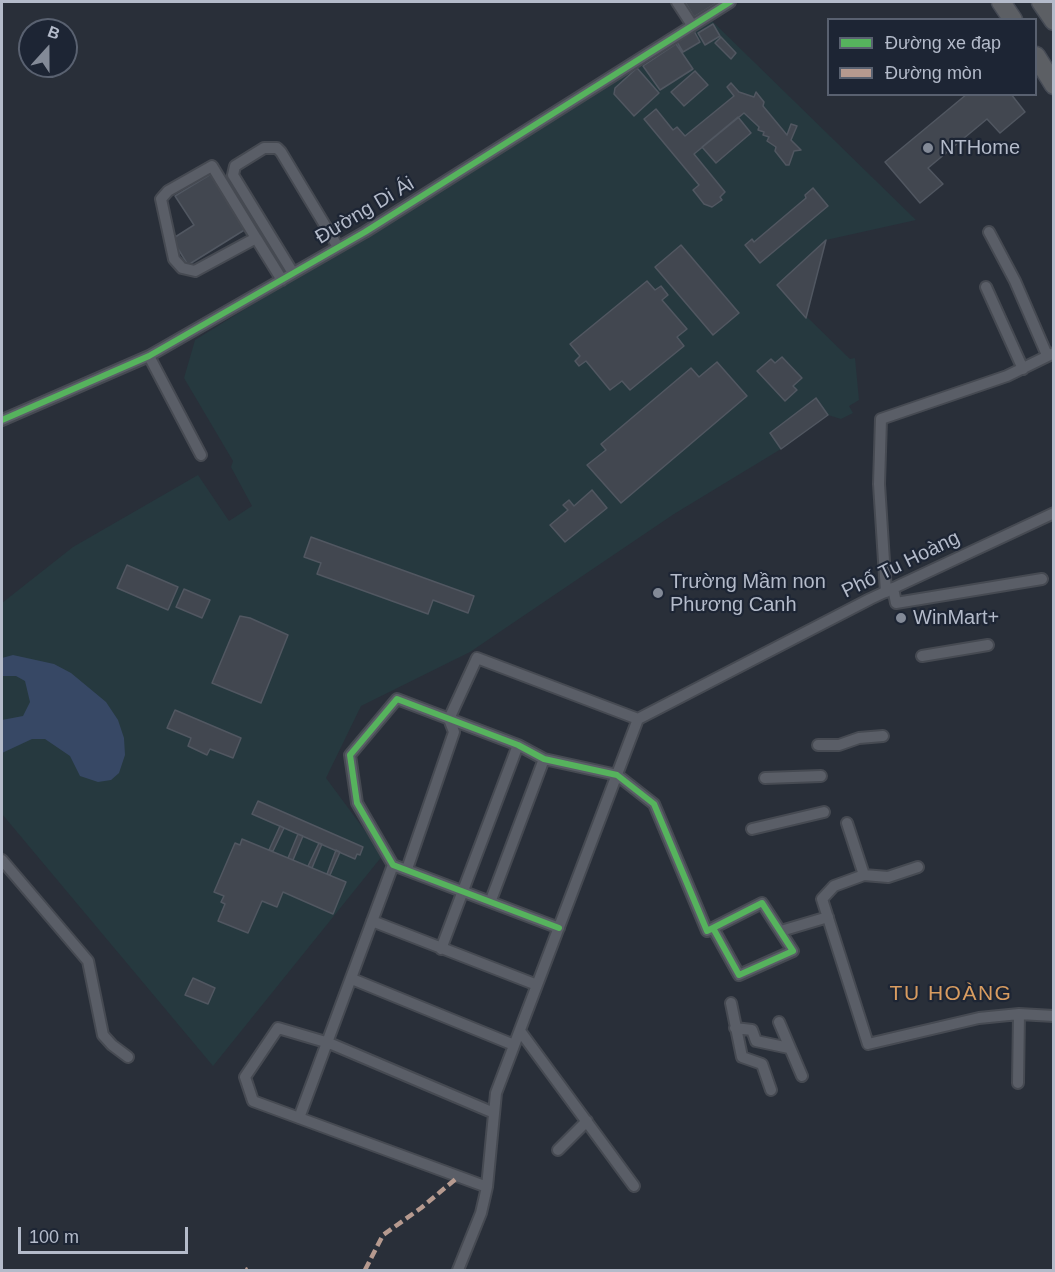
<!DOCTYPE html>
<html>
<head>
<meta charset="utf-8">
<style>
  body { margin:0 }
  #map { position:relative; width:1055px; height:1272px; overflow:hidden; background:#292f39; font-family:Arial,sans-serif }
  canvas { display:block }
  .frame { position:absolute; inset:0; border:3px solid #b4bbca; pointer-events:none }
  .legend { position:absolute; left:827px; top:18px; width:210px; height:78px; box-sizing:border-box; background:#1d2534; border:2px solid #596170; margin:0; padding:8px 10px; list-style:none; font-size:18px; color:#b4bbca }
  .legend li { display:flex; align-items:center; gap:12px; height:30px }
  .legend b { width:30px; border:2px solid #596170 }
  .north { position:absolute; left:18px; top:18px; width:60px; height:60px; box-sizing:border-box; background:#1d2534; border:2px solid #596170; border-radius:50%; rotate:21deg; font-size:16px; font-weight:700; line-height:24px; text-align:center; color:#b4bbca }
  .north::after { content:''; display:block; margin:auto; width:21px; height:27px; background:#838a97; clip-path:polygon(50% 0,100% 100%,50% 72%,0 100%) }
  .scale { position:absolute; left:18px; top:1227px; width:170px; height:27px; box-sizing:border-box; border:3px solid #b4bbca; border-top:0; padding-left:8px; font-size:18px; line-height:21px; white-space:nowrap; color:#b4bbca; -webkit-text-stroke:4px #1d2534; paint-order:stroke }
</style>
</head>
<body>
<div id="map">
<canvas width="1055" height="1272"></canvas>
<div class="frame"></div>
<ul class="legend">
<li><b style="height:8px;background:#56b35d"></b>Đường xe đạp</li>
<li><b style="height:8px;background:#b69a8f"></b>Đường mòn</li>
</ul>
<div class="north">B</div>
<div class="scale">100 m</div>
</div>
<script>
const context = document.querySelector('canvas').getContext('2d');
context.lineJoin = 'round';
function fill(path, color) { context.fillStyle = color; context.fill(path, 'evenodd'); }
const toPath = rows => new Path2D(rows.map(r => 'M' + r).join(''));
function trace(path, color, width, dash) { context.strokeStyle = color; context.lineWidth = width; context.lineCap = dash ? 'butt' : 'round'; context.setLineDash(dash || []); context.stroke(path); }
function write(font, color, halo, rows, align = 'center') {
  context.font = font + ' Arial,sans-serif'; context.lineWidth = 4.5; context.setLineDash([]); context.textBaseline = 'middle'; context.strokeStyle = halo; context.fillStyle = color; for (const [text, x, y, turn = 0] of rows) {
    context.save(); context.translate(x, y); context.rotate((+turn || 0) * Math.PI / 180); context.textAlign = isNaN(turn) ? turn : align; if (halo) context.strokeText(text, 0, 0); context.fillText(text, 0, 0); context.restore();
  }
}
fill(toPath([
  [711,20,916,220,826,240,807,317,850,359,855,358,859,400,849,406,853,413,841,419,828,415,781,449,674,514,470,652,361,706,326,778,383,855,213,1066,2,814,2,603,73,547,198,475,229,521,252,506,231,467,233,461,184,378,195,340]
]), '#26393f');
fill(toPath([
  [13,655,54,664,71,673,106,702,118,720,124,738,125,755,119,773,111,780,98,782,80,776,70,756,45,739,32,739,2,753,2,720,23,716,30,702,25,681,16,676,2,676,2,658]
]), '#374865');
const building = toPath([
  [685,2,718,2,694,17,685,2],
  [713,24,720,36,705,45,698,33,713,24],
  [694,31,700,42,683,52,677,42,694,31],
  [721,37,736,53,731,59,715,43,721,37],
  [676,44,693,69,660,90,643,66,676,44],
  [637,68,659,93,634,116,614,94,615,88,637,68],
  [695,71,708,85,684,106,671,92,695,71],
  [731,83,739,92,754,97,756,92,764,102,763,106,787,135,791,124,797,126,791,140,801,150,794,151,789,165,786,165,775,151,776,147,767,141,769,137,763,135,764,132,758,130,759,127,744,113,694,154,725,192,720,197,722,200,712,207,704,204,693,190,699,185,644,119,656,109,673,130,677,127,685,136,734,96,727,87,731,83],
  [967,94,1011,94,1025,112,1000,133,987,119,928,168,943,184,920,203,885,162,967,94],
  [738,117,751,133,716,163,702,147,738,117],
  [211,174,246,229,188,265,172,239,194,225,175,196,211,174],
  [813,188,828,206,760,263,745,245,752,239,754,242,806,198,805,195,813,188],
  [826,240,806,318,777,285,826,240],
  [681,245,739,313,713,335,655,267,681,245],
  [647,281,655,290,661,286,668,295,662,300,687,329,677,337,684,346,630,390,622,381,610,390,586,361,579,366,575,361,580,356,570,344,647,281],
  [782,357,802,378,793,386,797,390,785,401,757,371,771,359,775,363,782,357],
  [717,362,747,396,621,503,587,465,606,450,601,444,691,368,699,377,717,362],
  [816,398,828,415,781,449,770,433,816,398],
  [592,490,607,508,565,542,550,525,568,510,563,505,569,500,574,506,592,490],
  [311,537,474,596,468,613,433,600,428,614,317,574,321,563,304,557,311,537],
  [127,565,178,587,168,610,117,588,127,565],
  [184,589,210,600,202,618,176,607,184,589],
  [240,616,250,618,288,635,261,703,212,683,240,616],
  [175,710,241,738,233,758,210,749,207,755,188,746,191,738,167,728,175,710],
  [258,801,363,847,360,855,357,854,355,859,252,814,258,801],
  [280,826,284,828,273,851,269,850,280,826],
  [298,834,303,836,293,860,288,858,298,834],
  [242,839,346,882,333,914,283,892,277,907,262,901,248,933,218,921,225,904,221,902,224,896,214,892,235,843,240,845,242,839],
  [319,843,322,844,312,868,308,866,319,843],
  [336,850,340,852,330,875,327,874,336,850],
  [193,978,215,988,208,1004,185,995,193,978]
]);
fill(building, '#424750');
trace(building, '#515761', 1.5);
const minor = toPath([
  [677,2,692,25],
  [989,232,1015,281,1047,355],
  [256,238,212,166,168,191,161,199,174,259,182,268,195,271,256,238,282,280],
  [293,273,233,175,235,166,264,148,277,148,281,152,338,247],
  [986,287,1023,369],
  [149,356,201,455],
  [2,420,149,356,365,232,730,2],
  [893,588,896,603,1042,579],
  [886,592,879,484,881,419,1007,376,1054,353],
  [922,656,988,645],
  [638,719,870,599,1054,513],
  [818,745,839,745,859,738,883,736],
  [765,778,821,776],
  [847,823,864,875],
  [752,829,824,812],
  [2,860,88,961,103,1035,112,1045,128,1057],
  [407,869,454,732,449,719,477,658,638,719],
  [864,875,834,886,822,899,868,1044,979,1018,1019,1014,1054,1016],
  [864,875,888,877,918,867],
  [491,900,544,759],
  [372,921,537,985],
  [559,928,393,865,357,803,350,755,397,699,518,745,544,759,617,775,654,804,707,931,762,903,793,951,739,975,713,928],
  [781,931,828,917],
  [441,949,518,745],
  [352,979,514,1045],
  [731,1003,742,1057,762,1064,771,1090],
  [779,1022,802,1076],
  [735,1028,752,1030,756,1041,789,1048],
  [520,1031,634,1186],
  [1018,1083,1019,1014],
  [299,1118,393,865],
  [558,1150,587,1121],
  [487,1187,253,1101,245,1077,278,1028,329,1043,494,1113],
  [458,1270,481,1213,487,1187,496,1093,638,719]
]);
const trunk = toPath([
  [1001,2,1013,20],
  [1041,2,1054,21],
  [1036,56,1054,85]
]);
trace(minor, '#464a52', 14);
trace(trunk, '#464b55', 21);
trace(minor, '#5a5e67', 10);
trace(trunk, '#5c5f64', 18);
trace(toPath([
  [245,1269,247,1270],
  [365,1270,383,1235,421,1208,458,1177]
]), '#b69a8f', 4.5, [9, 4.5]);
trace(toPath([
  [2,420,149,356,365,232,730,2],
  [559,928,393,865,357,803,350,755,397,699,518,745,544,759,617,775,654,804,707,931,762,903,793,951,739,975,713,928]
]), '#56b35d', 6);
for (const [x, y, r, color] of [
  [928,148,6,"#838a97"],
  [658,593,6,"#838a97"],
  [901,618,6,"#838a97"]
]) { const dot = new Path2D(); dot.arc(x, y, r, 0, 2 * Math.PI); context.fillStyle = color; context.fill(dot); trace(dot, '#1d2534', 2); }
write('20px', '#b4bbca', '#1d2534', [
  ["NTHome",940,148],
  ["Trường Mầm non",670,582],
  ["Phương Canh",670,605],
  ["WinMart+",913,618]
], 'left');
write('20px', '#b4bbca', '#1d2534', [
  ["Đường Di Ái",365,211,-31],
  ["Phố Tu Hoàng",901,565,-26]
]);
context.letterSpacing = '1.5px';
write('21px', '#d89c60', '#1d2534', [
  ["TU HOÀNG",951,994]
]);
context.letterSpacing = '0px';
</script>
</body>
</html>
